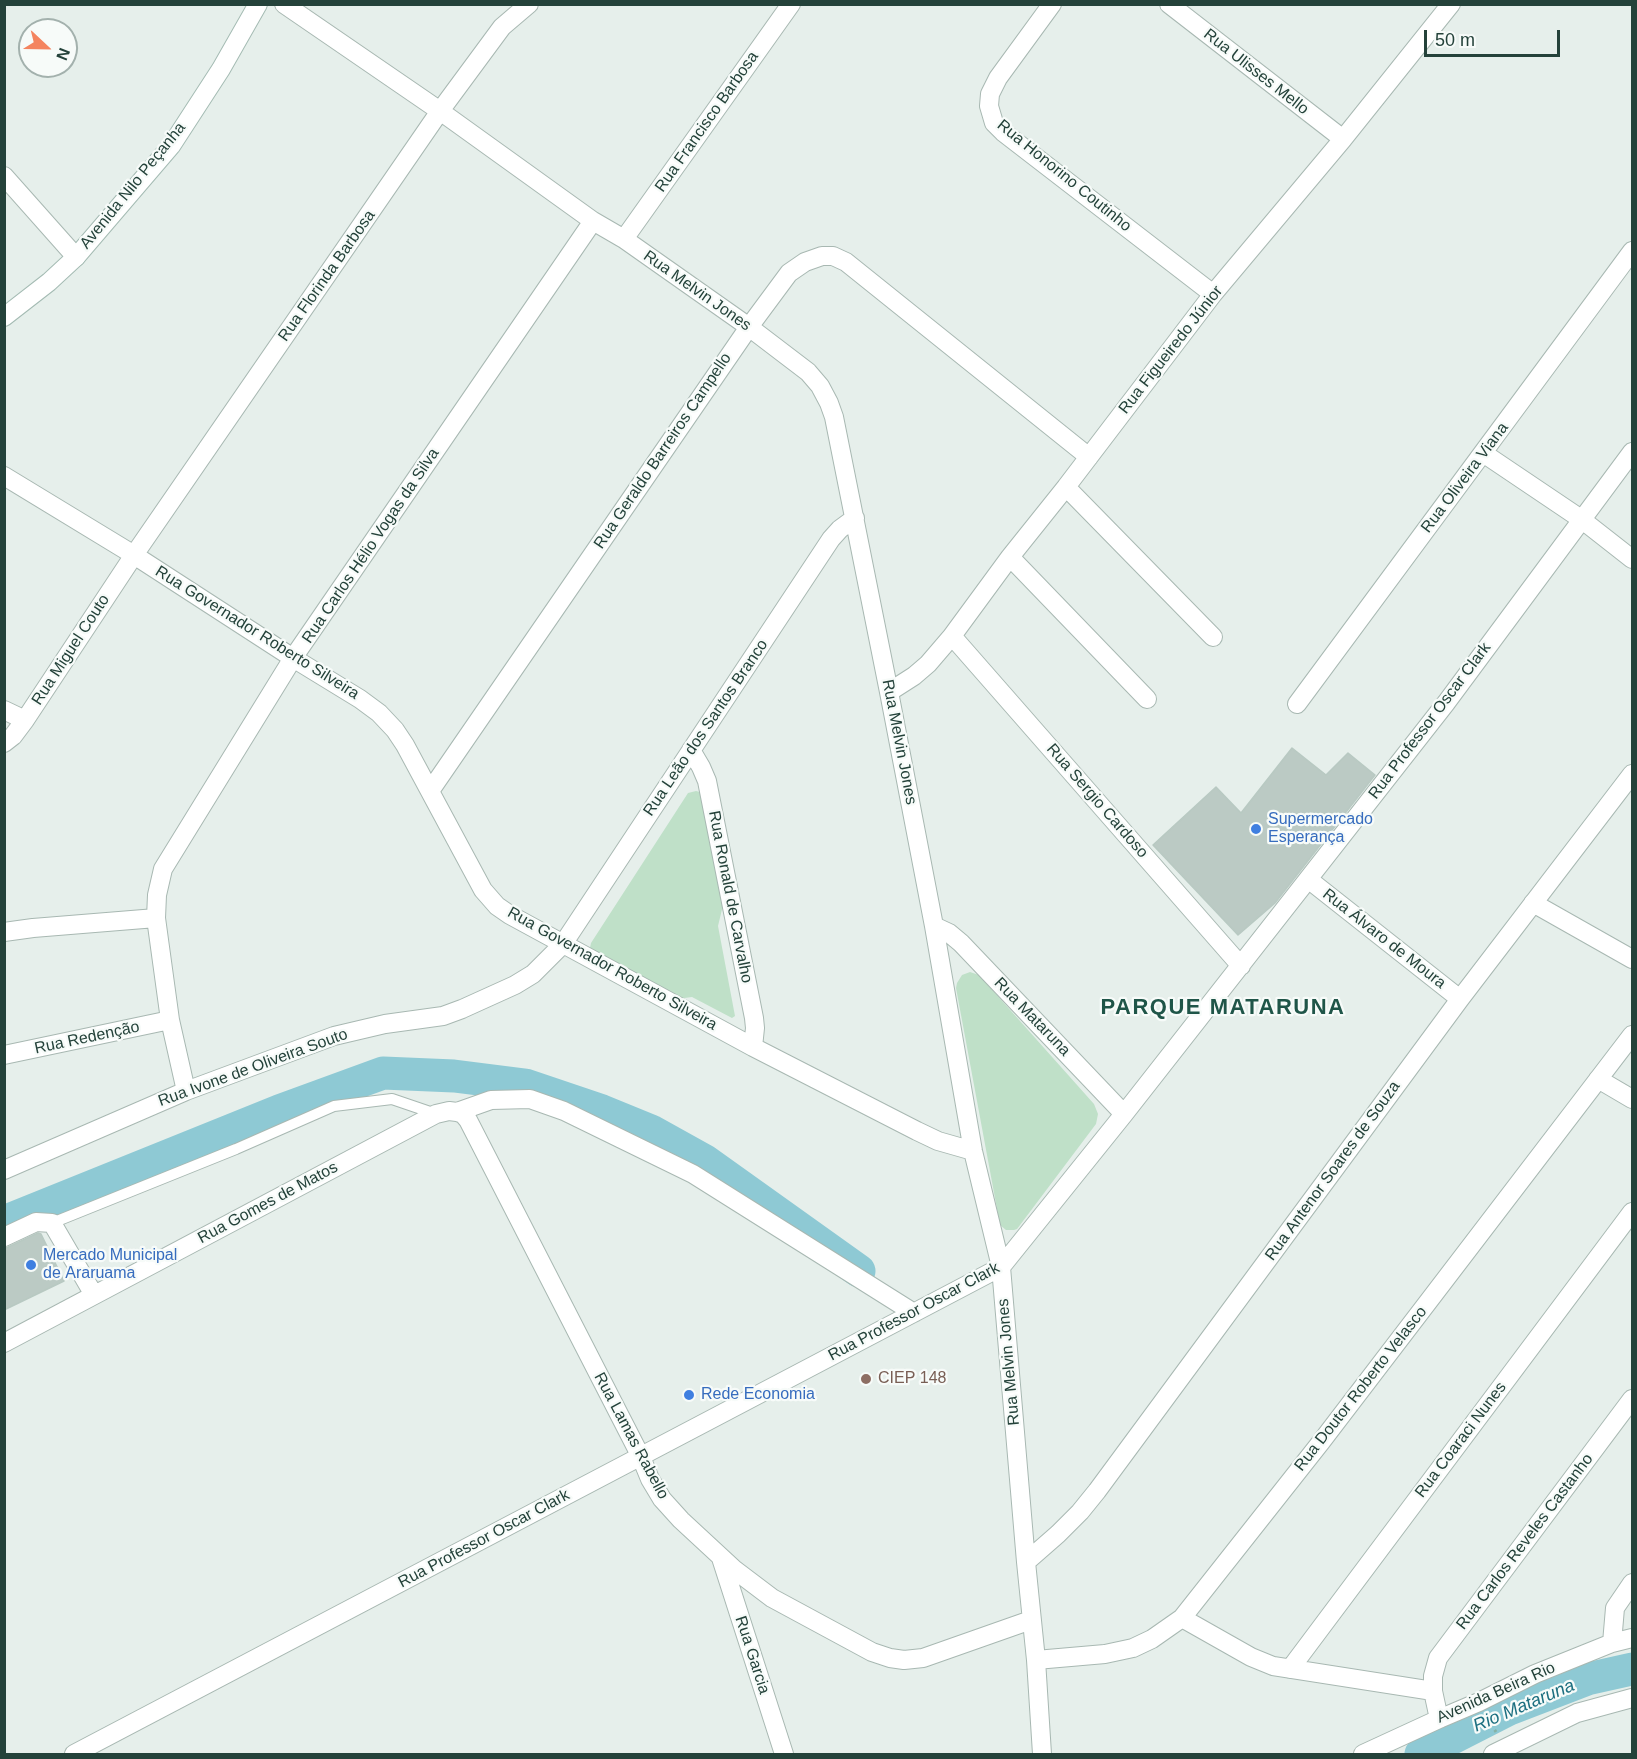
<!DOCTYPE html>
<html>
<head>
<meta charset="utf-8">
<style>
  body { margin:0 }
  #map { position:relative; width:1637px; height:1759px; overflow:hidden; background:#e6efeb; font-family:Helvetica,sans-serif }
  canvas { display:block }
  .frame { position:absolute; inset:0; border:6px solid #24423a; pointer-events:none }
  .north { position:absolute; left:18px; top:18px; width:60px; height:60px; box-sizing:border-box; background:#f7fbf9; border:2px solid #a3b1ad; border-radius:50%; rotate:112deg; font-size:16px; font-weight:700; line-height:24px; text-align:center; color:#24423a }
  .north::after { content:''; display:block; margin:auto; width:21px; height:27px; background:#f4845f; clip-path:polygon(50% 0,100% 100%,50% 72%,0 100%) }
  .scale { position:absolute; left:1424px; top:30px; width:136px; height:27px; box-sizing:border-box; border:3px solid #24423a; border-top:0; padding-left:8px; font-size:18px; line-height:21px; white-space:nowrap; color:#24423a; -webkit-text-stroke:4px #f7fbf9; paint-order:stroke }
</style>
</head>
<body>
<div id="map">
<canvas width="1637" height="1759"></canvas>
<div class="frame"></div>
<div class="north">N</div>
<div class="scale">50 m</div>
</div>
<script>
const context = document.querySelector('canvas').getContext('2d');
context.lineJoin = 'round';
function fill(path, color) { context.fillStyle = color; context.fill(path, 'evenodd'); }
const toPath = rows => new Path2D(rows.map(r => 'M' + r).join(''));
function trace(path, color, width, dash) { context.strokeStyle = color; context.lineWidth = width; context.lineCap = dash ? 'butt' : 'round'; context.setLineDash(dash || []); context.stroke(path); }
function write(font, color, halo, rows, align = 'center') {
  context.font = font + ' Helvetica,sans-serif'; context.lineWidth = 4.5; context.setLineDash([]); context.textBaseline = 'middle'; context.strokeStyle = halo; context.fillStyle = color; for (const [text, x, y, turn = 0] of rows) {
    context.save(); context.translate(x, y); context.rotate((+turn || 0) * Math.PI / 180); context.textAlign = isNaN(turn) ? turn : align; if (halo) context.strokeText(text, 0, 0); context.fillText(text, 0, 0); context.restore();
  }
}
fill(toPath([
  [696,791,700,792,724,901,718,926,735,1016,732,1018,692,997,677,999,592,953,590,948,591,943,688,793],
  [970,972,979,975,1094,1104,1098,1114,1096,1124,1017,1229,1014,1230,1006,1230,1000,1225,956,988,957,983,962,975]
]), '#bfe0c8');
trace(toPath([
  [4,1222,279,1111,383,1073,454,1076,525,1085,602,1111,651,1131,705,1161,859,1271],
  [1421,1754,1509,1709,1587,1679,1632,1669]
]), '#8ec9d4', 33);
const building = toPath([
  [1292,748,1326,775,1348,753,1375,775,1275,903,1238,935,1153,845,1216,787,1241,813,1292,748],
  [38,1233,41,1234,64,1281,4,1310,4,1249,38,1233]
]);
fill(building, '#bbcac4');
trace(building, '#b8c9c2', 1.5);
const service = toPath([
  [52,1223,236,1149,334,1106,392,1099,436,1114]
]);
const minor = toPath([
  [284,4,440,111,593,221,624,239,749,327,808,372,820,386,829,403,834,417,889,692,934,926,973,1151,1001,1267,1026,1562,1036,1660,1042,1754],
  [1052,4,998,78,990,94,989,106,994,123,1003,132,1213,294],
  [1169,4,1343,139],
  [4,176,76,257],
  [624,239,791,4],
  [1483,453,1581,519,1632,559],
  [4,476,134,555,293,658,360,699,379,713,395,730,405,745,483,890,497,906,510,915,753,1047,917,1131,938,1141,973,1151],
  [1066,487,1213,637],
  [1010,557,1147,699],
  [952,636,1241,966],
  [889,692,914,676,928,664,952,636,1010,557,1066,487,1213,294,1343,139,1451,4],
  [1297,704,1632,251],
  [4,710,25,720],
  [4,743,13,736,25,720,134,555,440,111,502,27,529,4],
  [691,750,701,767,707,781,754,1018,755,1028,753,1047],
  [430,791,749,327,789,273,805,262,822,256,833,256,846,262,1089,457],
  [1308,879,1460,999],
  [1533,903,1632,959],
  [934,926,949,933,961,943,1124,1114],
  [4,932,33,928,156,918],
  [4,1055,170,1020],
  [1598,1079,1632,1099],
  [186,1091,170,1020,156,918,157,895,163,869,293,658,593,221],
  [457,1112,491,1100,530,1099,564,1111,693,1174,914,1313],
  [4,1170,186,1091,334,1036,385,1024,443,1016,462,1009,515,985,533,974,563,944,831,539,840,529,855,518],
  [4,1237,36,1222,52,1223,94,1295],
  [4,1343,436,1114,449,1111,457,1112,463,1114,468,1120,641,1457,650,1479,662,1499,681,1520,735,1570,772,1598,872,1652,890,1658,904,1660,923,1658,1031,1620],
  [721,1558,784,1754],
  [1026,1562,1058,1534,1080,1512,1097,1491,1460,999,1632,774],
  [1182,1618,1251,1657,1273,1666,1433,1691],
  [1612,1643,1615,1608,1632,1583],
  [1036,1660,1105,1654,1133,1648,1152,1639,1182,1618,1321,1442,1632,1035],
  [1290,1669,1632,1212],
  [1439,1719,1433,1691,1433,1676,1438,1658,1632,1399],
  [74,1754,1001,1267,1124,1114,1446,703,1632,452],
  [1363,1754,1439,1719,1479,1702,1535,1674,1612,1643,1632,1638],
  [1493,1754,1577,1713,1632,1698]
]);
const secondary = toPath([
  [4,317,49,282,76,257,171,146,221,69,258,4]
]);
trace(service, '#a8b8b2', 12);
trace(minor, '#a8b8b2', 20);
trace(secondary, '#a4bbb3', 20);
trace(toPath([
  [1487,1717,1496,1732]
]), '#86b3a5', 3, [3, 4.5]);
trace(service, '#fff', 10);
trace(minor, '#fff', 18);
trace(secondary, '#fff', 18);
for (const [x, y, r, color] of [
  [1256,829,6,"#3f7fe0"],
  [31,1265,6,"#3f7fe0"],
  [866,1379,6,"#8d6e63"],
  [689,1395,6,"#3f7fe0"]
]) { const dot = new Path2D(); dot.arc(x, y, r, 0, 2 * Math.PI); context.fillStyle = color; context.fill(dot); trace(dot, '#f7fbf9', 2); }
write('16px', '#24423a', '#f7fbf9', [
  ["Rua Ulisses Mello",1256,72,38],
  ["Rua Francisco Barbosa",707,122,-55],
  ["Rua Honorino Coutinho",1064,176,39],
  ["Avenida Nilo Peçanha",133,186,-51],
  ["Rua Florinda Barbosa",327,276,-55],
  ["Rua Melvin Jones",697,291,35],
  ["Rua Figueiredo Júnior",1171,350,-52],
  ["Rua Geraldo Barreiros Campello",663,451,-56],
  ["Rua Oliveira Viana",1465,478,-53],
  ["Rua Carlos Hélio Vogas da Silva",371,546,-56],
  ["Rua Governador Roberto Silveira",257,633,32],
  ["Rua Miguel Couto",71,650,-57],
  ["Rua Professor Oscar Clark",1430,721,-53],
  ["Rua Leão dos Santos Branco",706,728,-56],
  ["Rua Melvin Jones",899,742,79],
  ["Rua Sergio Cardoso",1097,801,49],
  ["Rua Ronald de Carvalho",730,897,79],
  ["Rua Álvaro de Moura",1384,939,38],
  ["Rua Governador Roberto Silveira",612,969,29],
  ["Rua Mataruna",1032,1017,46],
  ["Rua Redenção",87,1038,-12],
  ["Rua Ivone de Oliveira Souto",253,1068,-20],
  ["Rua Antenor Soares de Souza",1333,1171,-54],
  ["Rua Gomes de Matos",268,1203,-28],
  ["Rua Professor Oscar Clark",914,1312,-28],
  ["Rua Melvin Jones",1009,1362,-95],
  ["Rua Doutor Roberto Velasco",1361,1389,-52],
  ["Rua Lamas Rabello",631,1436,62],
  ["Rua Coaraci Nunes",1461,1440,-53],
  ["Rua Professor Oscar Clark",484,1539,-28],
  ["Rua Carlos Reveles Castanho",1525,1542,-53],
  ["Rua Garcia",752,1655,72],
  ["Avenida Beira Rio",1496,1693,-24]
]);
write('16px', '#366cbe', '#f7fbf9', [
  ["Supermercado",1268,820],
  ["Esperança",1268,838],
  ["Mercado Municipal",43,1256],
  ["de Araruama",43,1274],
  ["Rede Economia",701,1395]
], 'left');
write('16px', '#785e54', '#f7fbf9', [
  ["CIEP 148",878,1379]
], 'left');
write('italic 18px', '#1c6f80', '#f7fbf9', [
  ["Rio Mataruna",1524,1706,-23]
]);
context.letterSpacing = '1.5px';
write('bold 22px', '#1f5548', '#f7fbf9', [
  ["PARQUE MATARUNA",1223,1008]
]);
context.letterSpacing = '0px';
</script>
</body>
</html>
